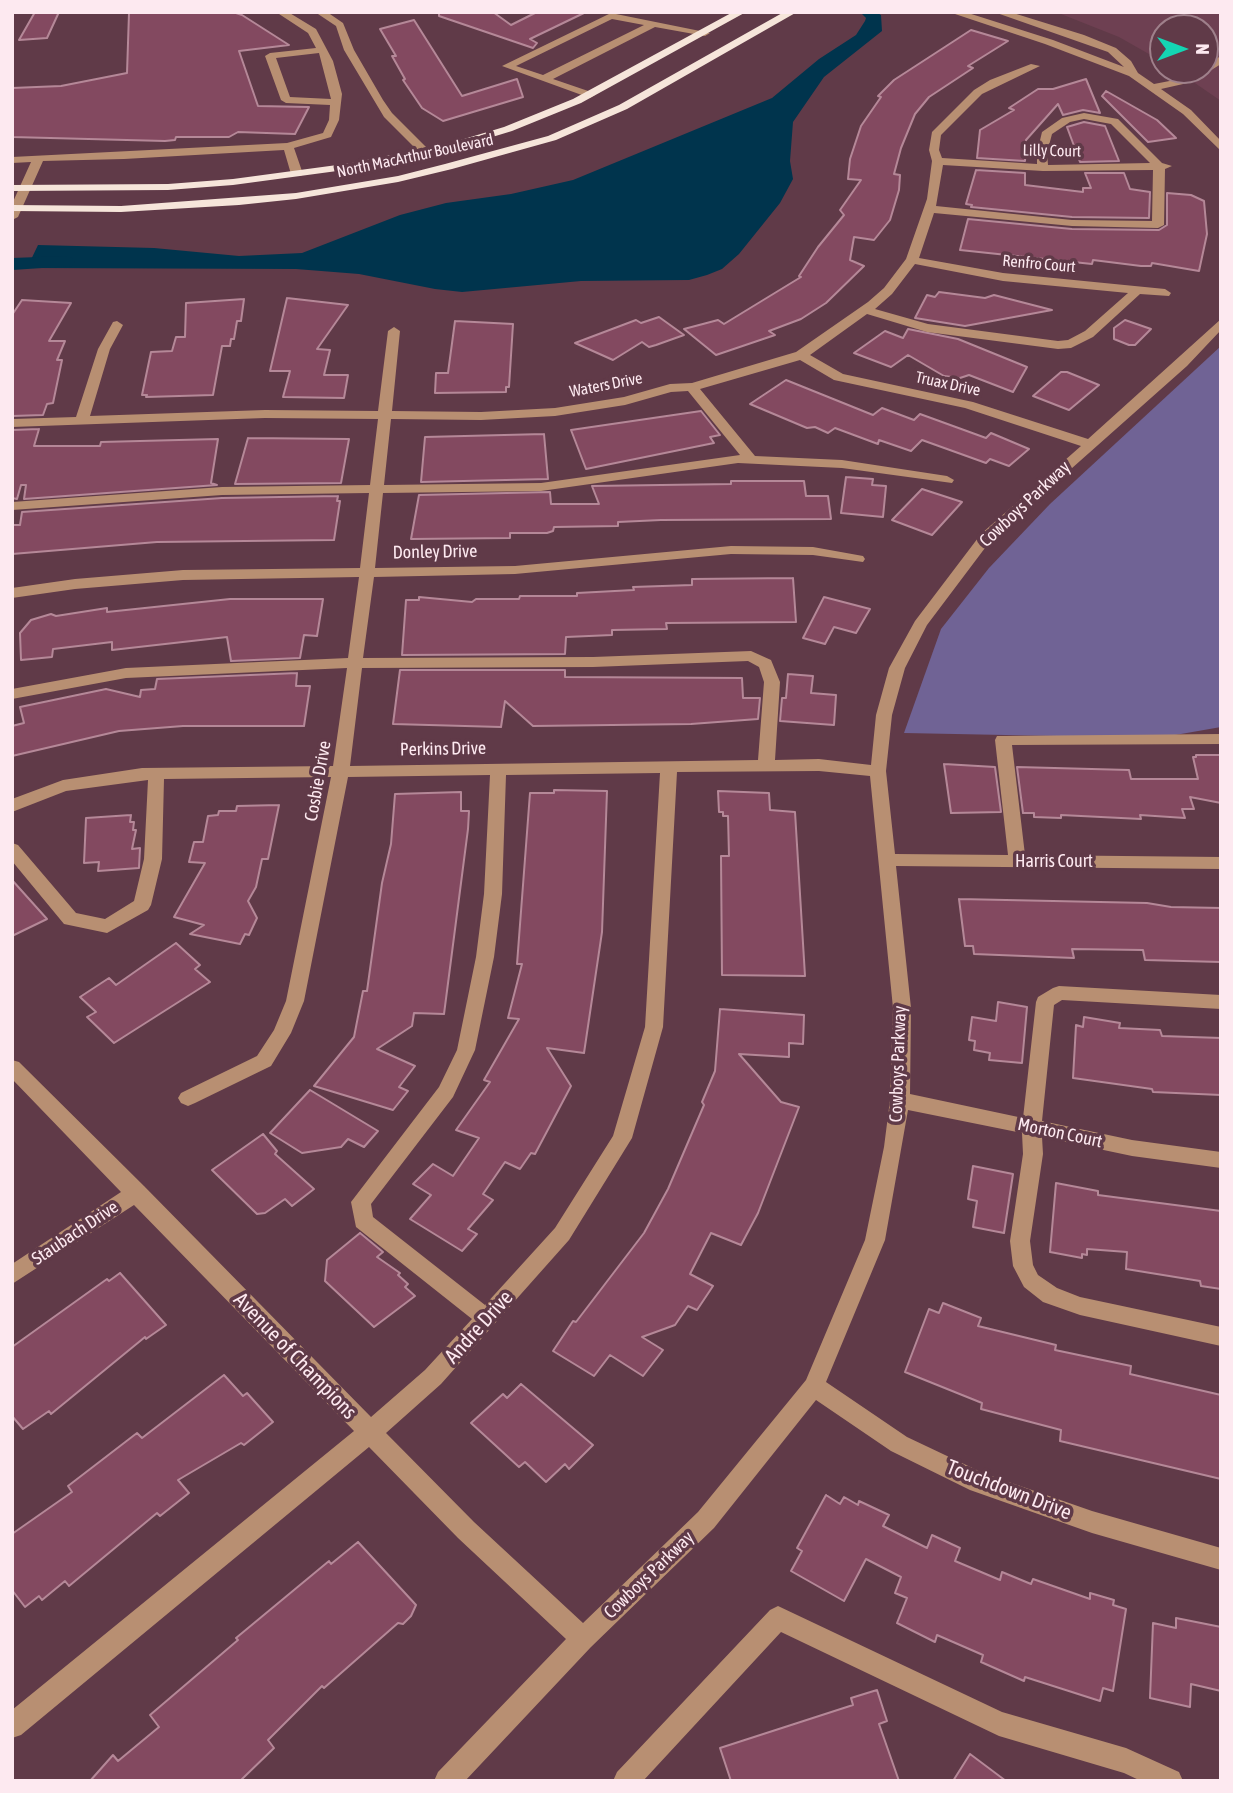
<!DOCTYPE html>
<html>
<head>
<meta charset="utf-8">
<style>
  body { margin:0 }
  #map { position:relative; width:1233px; height:1793px; overflow:hidden; background:#603a48; font-family:"Asap Condensed",sans-serif }
  canvas { display:block }
  .frame { position:absolute; inset:0; border:14px solid #fde9f0; pointer-events:none }
  .north { position:absolute; left:1149px; top:14px; width:70px; height:70px; box-sizing:border-box; background:#603a48; border:2px solid #9f808b; border-radius:50%; rotate:90deg; font-size:19px; font-weight:700; line-height:28px; text-align:center; color:#fde9f0 }
  .north::after { content:''; display:block; margin:auto; width:24px; height:32px; background:#14d5b3; clip-path:polygon(50% 0,100% 100%,50% 72%,0 100%) }
</style>
</head>
<body>
<div id="map">
<canvas width="1233" height="1793"></canvas>
<div class="frame"></div>
<div class="north">N</div>
</div>
<script>
const context = document.querySelector('canvas').getContext('2d');
context.lineJoin = 'round';
function fill(path, color) { context.fillStyle = color; context.fill(path, 'evenodd'); }
const toPath = rows => new Path2D(rows.map(r => 'M' + r).join(''));
function trace(path, color, width, dash) { context.strokeStyle = color; context.lineWidth = width; context.lineCap = dash ? 'butt' : 'round'; context.setLineDash(dash || []); context.stroke(path); }
function write(font, color, halo, rows, align = 'center') {
  context.font = font + ' "Asap Condensed",sans-serif'; context.lineWidth = 7; context.setLineDash([]); context.textBaseline = 'middle'; context.strokeStyle = halo; context.fillStyle = color; for (const [text, x, y, turn = 0] of rows) {
    context.save(); context.translate(x, y); context.rotate((+turn || 0) * Math.PI / 180); context.textAlign = isNaN(turn) ? turn : align; if (halo) context.strokeText(text, 0, 0); context.fillText(text, 0, 0); context.restore();
  }
}
fill(toPath([
  [1056,12,1221,12,1221,101,1176,70,1205,70,1205,28,1163,28,1163,62,1119,37]
]), '#6e4052');
fill(toPath([
  [1221,346,1221,727,1158,738,904,733,941,629,989,568,1050,504]
]), '#706395');
fill(toPath([
  [876,12,881,15,882,31,824,77,793,122,790,161,793,179,780,203,739,254,722,269,707,275,689,280,581,281,462,292,435,289,359,274,296,269,27,268,38,245,154,248,239,256,302,253,400,215,446,203,511,194,573,180,772,98,819,59,856,35,865,21,866,18,862,14]
]), '#00344d');
fill(toPath([
  [65,256,72,258,75,262,72,266,12,270,12,258,65,256]
]), '#00344d');
const building = toPath([
  [35,12,59,12,47,38,19,40,35,12],
  [233,12,242,15,289,45,239,51,258,106,309,107,295,134,238,132,229,137,176,137,175,140,165,141,12,137,12,88,61,86,127,73,129,13,233,12],
  [439,12,493,12,511,25,537,12,586,12,530,39,537,43,533,48,439,16,439,12],
  [414,20,462,96,517,79,523,97,443,121,422,108,403,80,405,79,392,56,396,56,380,29,414,20],
  [971,30,1008,41,968,66,973,68,929,97,915,114,901,148,894,174,900,175,899,190,890,220,874,240,854,237,850,260,864,266,826,303,801,319,769,331,775,335,716,355,684,329,718,320,724,324,801,277,799,276,818,247,844,215,840,210,861,180,848,179,850,159,861,126,881,97,878,96,894,80,971,30],
  [1086,79,1100,113,1083,110,1063,115,1058,104,1026,140,1025,161,977,158,980,130,1014,110,1009,108,1038,89,1053,89,1086,79],
  [1106,91,1157,120,1176,138,1148,142,1102,96,1106,91],
  [1084,122,1105,126,1119,161,1080,162,1067,127,1084,122],
  [976,170,1025,173,1025,185,1083,192,1083,188,1091,188,1085,173,1124,173,1130,189,1150,192,1149,218,1072,217,971,207,972,205,966,204,976,170],
  [1167,193,1191,195,1204,201,1207,234,1199,271,1152,263,1151,266,1141,266,1093,260,1092,264,960,250,968,219,1072,229,1159,230,1167,225,1167,193],
  [939,292,985,298,994,295,1052,310,965,326,915,318,927,295,935,297,939,292],
  [287,298,348,305,317,349,330,350,324,375,348,375,344,398,283,397,290,371,270,371,287,298],
  [244,299,241,321,237,321,234,339,231,339,230,346,222,346,213,395,146,397,147,395,142,395,151,352,172,351,176,337,185,337,186,303,244,299],
  [22,300,71,303,49,341,65,341,57,360,62,360,53,403,47,404,43,415,12,416,12,315,22,300],
  [659,317,684,335,656,345,649,347,642,342,613,360,575,343,636,320,641,323,659,317],
  [1125,320,1151,329,1135,345,1129,345,1114,339,1114,328,1125,320],
  [455,321,513,324,509,387,506,387,506,392,435,393,436,373,448,373,455,321],
  [908,329,958,339,1027,367,1013,392,969,375,960,378,944,376,908,355,891,367,854,353,885,331,903,338,908,329],
  [1061,372,1067,372,1099,385,1069,410,1033,396,1061,372],
  [786,380,873,415,882,408,914,420,920,414,986,438,991,433,1029,449,1009,466,990,459,986,463,922,440,911,451,879,440,878,444,835,428,828,433,815,427,807,428,750,404,786,380],
  [701,411,720,435,710,437,714,443,586,469,571,430,701,411],
  [39,429,34,446,100,446,101,442,218,439,211,483,217,485,24,499,26,485,21,485,17,499,12,498,12,430,39,429],
  [544,434,548,479,421,482,425,437,544,434],
  [248,438,349,439,341,483,235,484,248,438],
  [846,477,873,479,872,485,886,486,883,517,841,513,846,477],
  [731,481,804,481,806,496,828,496,831,519,661,520,618,522,618,526,554,527,553,531,547,533,510,533,510,538,411,539,419,495,550,492,551,504,599,504,592,486,731,484,731,481],
  [922,489,962,502,932,535,892,520,922,489],
  [338,496,337,501,340,501,334,540,157,542,12,554,12,525,20,525,22,512,222,498,338,496],
  [793,578,796,622,666,623,667,629,612,630,612,635,566,637,565,654,402,655,406,600,419,600,419,597,472,602,476,599,519,599,520,596,577,596,577,593,634,590,633,587,692,585,692,579,793,578],
  [824,597,870,609,856,633,834,627,825,644,803,638,824,597],
  [230,599,323,599,317,636,304,635,300,658,231,661,227,637,112,650,112,642,53,649,52,657,21,660,20,633,31,620,51,614,56,616,107,608,107,612,230,599],
  [400,670,565,670,565,677,742,678,743,698,760,698,758,719,691,724,533,726,505,701,501,727,393,724,400,670],
  [297,673,296,686,310,686,304,726,183,726,119,731,12,756,12,726,24,723,20,707,106,689,140,697,141,690,155,689,157,679,297,673],
  [788,674,813,676,811,693,836,695,834,725,780,721,782,698,786,698,788,674],
  [1196,755,1221,755,1221,803,1190,797,1194,809,1182,809,1185,818,1140,815,1141,819,1061,815,1061,818,1034,817,1034,813,1023,813,1017,767,1129,770,1131,779,1198,779,1193,757,1196,757,1196,755],
  [944,764,995,767,1001,812,951,813,944,764],
  [554,790,607,791,602,932,584,1053,547,1048,571,1086,535,1154,531,1153,520,1169,505,1162,483,1194,493,1200,468,1229,477,1234,462,1251,410,1219,431,1195,413,1184,433,1164,453,1176,479,1138,456,1130,490,1082,484,1080,519,1019,508,1018,522,964,517,964,530,793,554,793,554,790],
  [718,791,769,793,770,810,795,812,805,976,722,975,721,856,729,856,728,816,723,816,723,812,719,812,718,791],
  [461,792,461,811,469,811,468,829,444,1014,414,1013,412,1026,377,1049,415,1066,399,1087,408,1091,393,1110,314,1086,354,1037,363,991,367,991,382,883,391,844,395,794,461,792],
  [279,805,268,859,262,859,256,887,248,901,257,918,249,935,245,934,240,944,190,934,204,925,174,917,205,863,189,862,194,842,203,842,208,816,218,815,219,811,236,811,237,806,279,805],
  [131,815,130,822,134,822,133,830,136,830,132,849,140,848,139,868,98,871,99,862,84,863,86,818,131,815],
  [12,880,47,919,12,936,12,880],
  [959,899,1147,903,1171,907,1221,908,1221,962,1145,960,1143,950,1072,949,1074,958,974,954,973,946,965,946,959,899],
  [176,943,200,965,195,969,210,982,114,1043,87,1017,96,1012,80,997,109,978,116,985,176,943],
  [998,1002,1027,1007,1022,1063,989,1060,990,1053,974,1050,975,1041,969,1040,972,1017,996,1021,998,1002],
  [720,1009,804,1015,803,1044,789,1043,789,1057,739,1054,781,1102,799,1107,758,1213,741,1245,711,1233,690,1274,713,1286,697,1310,688,1306,675,1325,642,1337,663,1350,643,1376,610,1355,594,1376,553,1351,573,1321,576,1322,644,1233,668,1189,704,1105,702,1102,715,1071,720,1009],
  [1084,1017,1120,1023,1119,1028,1160,1030,1162,1036,1221,1038,1221,1095,1153,1092,1152,1089,1073,1078,1076,1025,1083,1027,1084,1017],
  [310,1090,378,1131,364,1147,348,1139,341,1147,302,1153,270,1133,310,1090],
  [263,1134,277,1151,275,1154,314,1189,292,1206,285,1199,265,1213,257,1214,212,1170,263,1134],
  [973,1166,1013,1174,1004,1233,973,1227,977,1201,968,1199,973,1166],
  [1056,1183,1098,1191,1098,1195,1221,1211,1221,1289,1201,1286,1200,1281,1126,1269,1127,1252,1087,1249,1087,1255,1082,1254,1082,1258,1050,1252,1056,1183],
  [360,1233,383,1252,377,1257,400,1273,398,1275,408,1284,405,1287,415,1296,374,1327,325,1281,327,1260,360,1233],
  [120,1273,166,1325,146,1339,145,1337,51,1414,49,1411,23,1429,12,1416,12,1347,107,1279,109,1281,120,1273],
  [943,1303,981,1318,978,1326,1056,1345,1055,1350,1131,1366,1130,1374,1221,1395,1221,1479,1060,1441,1061,1430,981,1409,982,1403,905,1372,929,1309,939,1313,943,1303],
  [224,1375,243,1396,247,1393,273,1422,244,1445,241,1443,178,1480,189,1493,160,1516,157,1513,69,1586,65,1581,42,1600,39,1596,25,1607,12,1590,12,1534,72,1492,68,1486,137,1433,142,1438,224,1375],
  [521,1384,593,1445,569,1469,565,1464,546,1482,525,1462,519,1467,471,1423,503,1394,507,1398,521,1384],
  [826,1495,840,1504,844,1497,858,1505,859,1501,889,1515,883,1526,927,1548,932,1535,960,1548,955,1561,1000,1580,1002,1572,1031,1584,1033,1579,1090,1599,1090,1593,1114,1600,1113,1605,1126,1609,1113,1691,1103,1688,1100,1701,1025,1677,1024,1681,981,1662,983,1655,937,1635,935,1642,897,1623,907,1598,895,1593,901,1577,866,1559,844,1601,791,1571,802,1551,797,1548,826,1495],
  [358,1542,416,1605,411,1616,403,1624,398,1623,324,1688,322,1686,268,1740,274,1748,240,1781,90,1781,113,1755,118,1761,159,1727,150,1715,238,1640,236,1638,329,1561,331,1564,358,1542],
  [1176,1618,1221,1627,1221,1691,1191,1684,1190,1707,1150,1698,1153,1623,1176,1628,1176,1618],
  [877,1690,887,1721,879,1724,899,1781,731,1781,720,1748,853,1705,851,1698,877,1690],
  [970,1754,1006,1781,953,1781,970,1754]
]);
fill(building, '#834960');
trace(building, '#b58898', 2);
fill(toPath([
  [276,12,288,12,316,29,333,61,342,94,339,120,331,137,294,148,303,174,301,176,291,174,284,150,124,159,43,161,18,217,12,220,12,204,31,162,12,163,12,157,287,143,323,133,329,120,330,105,286,103,281,100,265,56,270,53,316,48,308,33,276,12],
  [319,53,331,99,290,97,276,58,319,53],
  [315,12,327,12,343,23,354,50,383,100,392,113,429,150,429,154,421,154,384,117,344,50,336,26,315,12],
  [949,12,965,12,1053,40,1124,67,1108,52,994,12,1010,12,1084,35,1116,48,1131,61,1138,73,1154,84,1185,78,1197,70,1205,70,1205,65,1221,56,1221,64,1192,82,1161,89,1191,110,1221,141,1221,151,1183,114,1129,76,1045,44,949,12],
  [611,13,710,33,705,36,655,27,553,79,594,93,595,95,590,98,502,66,611,13],
  [612,19,644,25,543,75,516,66,612,19],
  [1031,64,1040,66,982,94,941,135,939,150,942,158,1037,164,1037,153,1042,132,1062,118,1084,113,1118,119,1162,163,1172,166,1165,169,1164,225,1158,228,1072,226,934,213,919,258,1003,273,1165,289,1171,293,1169,296,1140,294,1093,337,1071,348,1058,349,927,332,867,314,810,355,843,374,973,402,1088,439,1221,319,1221,330,1187,366,991,540,927,625,905,668,892,715,886,771,895,854,1008,855,995,740,997,736,1221,734,1221,744,1012,745,1025,855,1221,857,1221,869,896,866,911,1008,910,1094,1023,1118,1036,1002,1038,997,1053,988,1059,986,1221,995,1221,1009,1062,1000,1054,1005,1042,1121,1132,1140,1221,1152,1221,1168,1132,1156,1042,1137,1043,1154,1030,1241,1033,1265,1038,1275,1057,1288,1080,1297,1221,1327,1221,1346,1080,1315,1043,1302,1024,1287,1013,1266,1010,1241,1023,1154,1022,1133,908,1110,885,1240,826,1382,907,1437,983,1473,1092,1511,1221,1548,1221,1570,1092,1533,970,1490,891,1451,816,1400,714,1528,591,1647,465,1781,434,1781,438,1772,566,1639,458,1538,369,1447,21,1735,12,1738,12,1710,354,1431,134,1205,12,1284,12,1264,121,1192,12,1079,12,1060,19,1062,144,1186,371,1417,425,1370,472,1319,356,1227,351,1202,439,1087,457,1050,476,957,484,894,490,775,348,777,304,1001,291,1033,271,1066,195,1103,188,1106,181,1103,178,1098,181,1093,257,1056,274,1030,286,1001,331,777,164,779,162,859,151,905,148,910,107,933,64,924,12,861,12,843,18,845,76,913,105,919,134,901,144,859,148,780,66,791,12,812,12,799,63,780,142,768,333,766,347,668,126,678,12,699,12,689,126,668,348,658,359,577,183,580,75,589,12,598,12,588,75,579,183,570,360,568,369,493,222,495,12,510,12,502,222,487,370,485,378,419,265,418,12,427,12,419,76,417,98,349,113,322,117,321,123,325,110,349,90,416,265,410,378,411,388,331,394,327,400,331,392,411,481,412,555,408,624,397,670,384,692,383,796,352,868,302,884,288,906,259,927,199,932,161,929,150,932,132,974,90,990,80,1031,64],
  [1084,119,1111,124,1150,163,1048,165,1047,153,1052,134,1070,122,1084,119],
  [943,165,1043,171,1153,170,1152,221,1072,220,936,206,943,165],
  [915,264,1003,281,1128,293,1085,331,1068,340,1058,341,928,324,875,309,892,294,915,264],
  [800,360,834,380,965,408,1081,446,981,534,915,621,889,668,876,715,871,765,819,759,775,760,780,682,771,660,751,651,593,657,363,658,374,577,515,574,731,554,813,555,863,562,865,559,863,556,813,547,731,546,515,566,375,568,383,493,541,491,738,463,842,468,952,483,954,480,947,476,842,460,755,456,700,389,800,360],
  [688,391,740,455,541,483,384,485,391,419,481,420,555,416,625,405,671,392,688,391],
  [748,661,759,667,764,682,758,760,350,766,362,668,593,667,748,661],
  [819,771,870,776,893,1008,890,1100,884,1147,865,1240,806,1380,698,1512,583,1623,474,1522,386,1433,441,1384,569,1240,632,1138,663,1027,677,772,819,771],
  [660,773,645,1027,613,1136,555,1228,485,1305,373,1217,371,1204,453,1097,475,1050,494,957,502,894,506,775,660,773],
  [778,1606,1002,1712,1126,1748,1179,1772,1183,1781,1141,1781,1124,1773,999,1736,781,1632,643,1781,613,1781,617,1772,770,1610,778,1606]
]), '#b88f72');
fill(toPath([
  [733,12,746,12,581,103,512,131,456,148,352,169,233,185,168,190,12,191,12,185,168,184,233,179,352,163,454,142,504,127,573,99,733,12],
  [784,12,797,12,627,109,556,140,452,169,398,182,296,199,239,205,121,212,12,211,12,205,121,206,296,193,398,176,445,164,548,136,619,105,784,12]
]), '#f6e5da');
write('16px', '#fde9f0', '#603a48', [
  ["Lilly Court",1052,151,1],
  ["North MacArthur Boulevard",415,156,-12],
  ["Renfro Court",1039,264,5],
  ["Truax Drive",948,384,12],
  ["Waters Drive",606,385,-11]
]);
write('18px', '#fde9f0', '#603a48', [
  ["Cowboys Parkway",1025,504,-43],
  ["Donley Drive",435,552,-1],
  ["Perkins Drive",443,749,-1],
  ["Cosbie Drive",318,781,-80],
  ["Harris Court",1054,861],
  ["Cowboys Parkway",898,1064,-88],
  ["Morton Court",1060,1133,12],
  ["Staubach Drive",75,1233,-34],
  ["Cowboys Parkway",649,1575,-44]
]);
write('21px', '#fde9f0', '#603a48', [
  ["Andre Drive",479,1327,-48],
  ["Avenue of Champions",295,1356,46],
  ["Touchdown Drive",1009,1490,21]
]);
</script>
</body>
</html>
